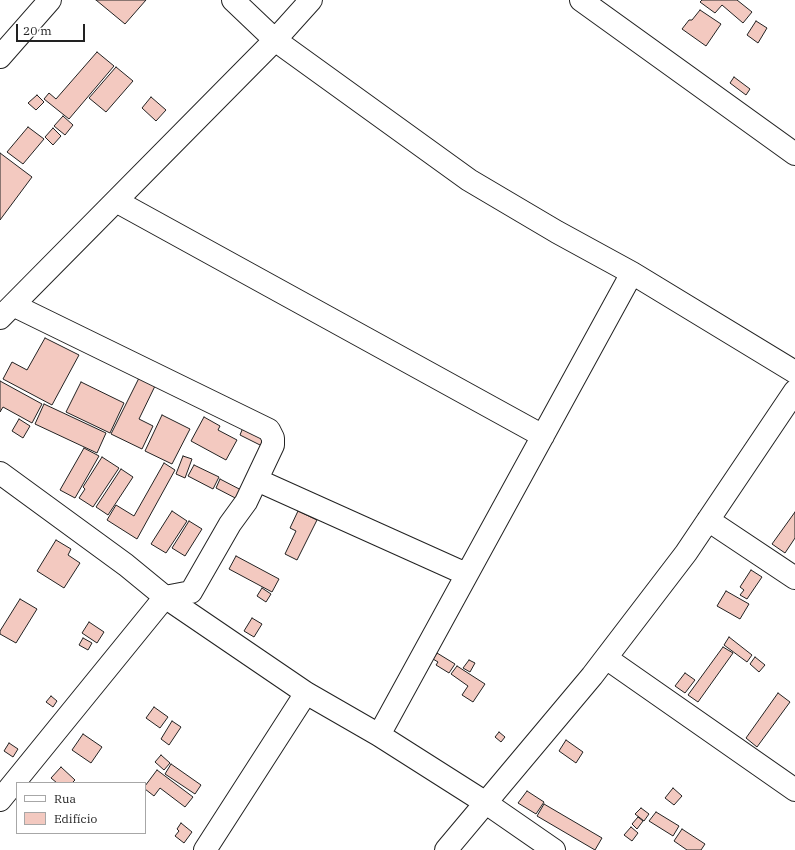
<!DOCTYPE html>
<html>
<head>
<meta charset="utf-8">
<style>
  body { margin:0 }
  #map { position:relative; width:795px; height:850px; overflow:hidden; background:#fff; font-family:"IBM Plex Serif",serif }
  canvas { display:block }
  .legend { position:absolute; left:16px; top:782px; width:130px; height:52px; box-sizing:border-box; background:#fff; border:1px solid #a7a7a7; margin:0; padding:5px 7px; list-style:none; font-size:12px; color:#222 }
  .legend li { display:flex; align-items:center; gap:8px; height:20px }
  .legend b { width:20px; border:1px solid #a7a7a7 }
  .scale { position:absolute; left:16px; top:24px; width:69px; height:18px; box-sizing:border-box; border:2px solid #222; border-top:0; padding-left:5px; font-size:12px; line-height:14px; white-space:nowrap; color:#222; -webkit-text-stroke:3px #fff; paint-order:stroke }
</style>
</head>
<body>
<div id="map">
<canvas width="795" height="850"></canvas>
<ul class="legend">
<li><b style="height:5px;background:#fff"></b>Rua</li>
<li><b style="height:11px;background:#f3c9c0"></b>Edifício</li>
</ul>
<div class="scale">20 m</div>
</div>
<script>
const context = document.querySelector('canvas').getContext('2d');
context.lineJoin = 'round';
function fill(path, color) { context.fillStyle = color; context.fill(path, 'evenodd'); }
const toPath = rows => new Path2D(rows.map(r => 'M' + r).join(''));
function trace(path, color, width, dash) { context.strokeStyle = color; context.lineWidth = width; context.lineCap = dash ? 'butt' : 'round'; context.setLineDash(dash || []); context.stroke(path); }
const building = toPath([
  [96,0,146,0,125,24,96,0],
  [702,0,737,0,752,12,743,23,722,5,715,13,700,2,702,0],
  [700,10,721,24,706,46,682,29,689,20,692,20,700,10],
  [756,21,767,28,758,43,747,35,756,21],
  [97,52,114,66,69,119,44,99,49,93,56,99,97,52],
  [116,67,133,81,106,112,89,98,116,67],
  [734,77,750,89,746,95,730,83,734,77],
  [37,95,44,102,36,110,28,103,37,95],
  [151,97,166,110,156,121,142,108,151,97],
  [63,116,73,125,65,135,54,126,63,116],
  [28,127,44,139,23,164,7,152,28,127],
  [53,128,61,136,53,145,45,137,53,128],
  [0,153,32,177,0,220,0,153],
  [45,338,79,355,52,405,3,379,12,362,27,370,45,338],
  [139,378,155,386,139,419,153,426,142,449,111,434,139,378],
  [0,381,42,404,32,423,3,407,0,412,0,381],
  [81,382,124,403,110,433,66,412,81,382],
  [44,404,106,433,97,453,35,424,44,404],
  [162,415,190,429,172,464,145,451,162,415],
  [204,417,220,426,218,430,237,440,226,460,191,441,204,417],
  [19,419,30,426,23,438,12,431,19,419],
  [244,425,267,436,262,446,240,435,244,425],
  [84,448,99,456,75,498,60,490,84,448],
  [183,456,192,459,185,478,176,474,183,456],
  [102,457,119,468,93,507,79,498,85,489,83,487,102,457],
  [164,463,175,470,137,539,107,520,116,505,134,516,164,463],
  [194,465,219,477,213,489,188,476,194,465],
  [121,469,133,477,108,515,96,507,121,469],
  [220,479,245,492,241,501,216,488,220,479],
  [172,511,187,521,166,553,151,544,172,511],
  [298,511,317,520,297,560,285,554,296,531,290,528,298,511],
  [795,512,795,538,785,553,772,544,795,512],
  [189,521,202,529,185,556,172,548,189,521],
  [56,540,71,549,68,555,80,563,64,588,37,571,56,540],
  [236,556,279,579,272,592,229,569,236,556],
  [751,570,762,577,747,599,740,595,744,590,740,587,751,570],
  [262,588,271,594,266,602,257,596,262,588],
  [726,591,749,604,740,619,717,606,726,591],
  [20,599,37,609,16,643,0,634,0,631,20,599],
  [252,618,262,624,254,637,244,631,252,618],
  [89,622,104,632,97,643,82,633,89,622],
  [729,637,752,655,747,662,724,645,729,637],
  [83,638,92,643,88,650,79,645,83,638],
  [723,647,733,653,698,702,688,695,723,647],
  [437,653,455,664,449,673,436,665,438,662,433,659,437,653],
  [755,657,765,665,759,672,750,664,755,657],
  [469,660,475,663,470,672,463,668,469,660],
  [457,666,485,684,473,702,462,695,468,686,451,674,457,666],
  [685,673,695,680,685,693,675,686,685,673],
  [778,693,790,702,757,747,746,738,778,693],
  [51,696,57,701,53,707,46,702,51,696],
  [154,707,168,717,160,728,146,718,154,707],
  [172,721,181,727,169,745,161,739,172,721],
  [499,732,505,737,501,742,495,737,499,732],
  [83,734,102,747,91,763,72,750,83,734],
  [566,740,583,752,576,763,559,751,566,740],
  [9,743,18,749,13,757,4,751,9,743],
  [161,755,170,763,164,770,155,762,161,755],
  [171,764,201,785,195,794,165,774,171,764],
  [61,767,75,780,72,783,57,783,51,778,61,767],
  [157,770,193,797,185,807,160,788,154,796,145,789,145,786,157,770],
  [673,788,682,796,674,805,665,798,673,788],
  [527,791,544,802,536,814,518,803,527,791],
  [544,804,602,838,595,850,537,816,544,804],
  [641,808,649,814,644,821,635,814,641,808],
  [656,812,679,826,673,836,649,821,656,812],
  [638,817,643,821,637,829,632,824,638,817],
  [181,823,192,832,184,843,175,836,179,831,177,829,181,823],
  [631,827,638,833,632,841,624,835,631,827],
  [682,829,705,844,701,850,687,850,674,841,682,829]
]);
fill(building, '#f3c9c0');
trace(building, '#222', 1);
const minor = toPath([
  [233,0,275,40,469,180,557,232,632,273,795,372],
  [581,0,795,154],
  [0,57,50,0],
  [116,201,543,436],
  [0,318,275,40,311,0],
  [0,473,126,565,165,597,306,693,379,735,486,803,554,850],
  [257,480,466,574],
  [708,520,795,578],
  [606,658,795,790],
  [379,735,632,273],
  [0,800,165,597,191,592,230,524,246,502,273,445,273,438,269,430,13,305],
  [205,850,306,693],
  [446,850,592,676,686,553,795,391]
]);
trace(minor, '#222', 24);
trace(minor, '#fff', 22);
</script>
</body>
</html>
